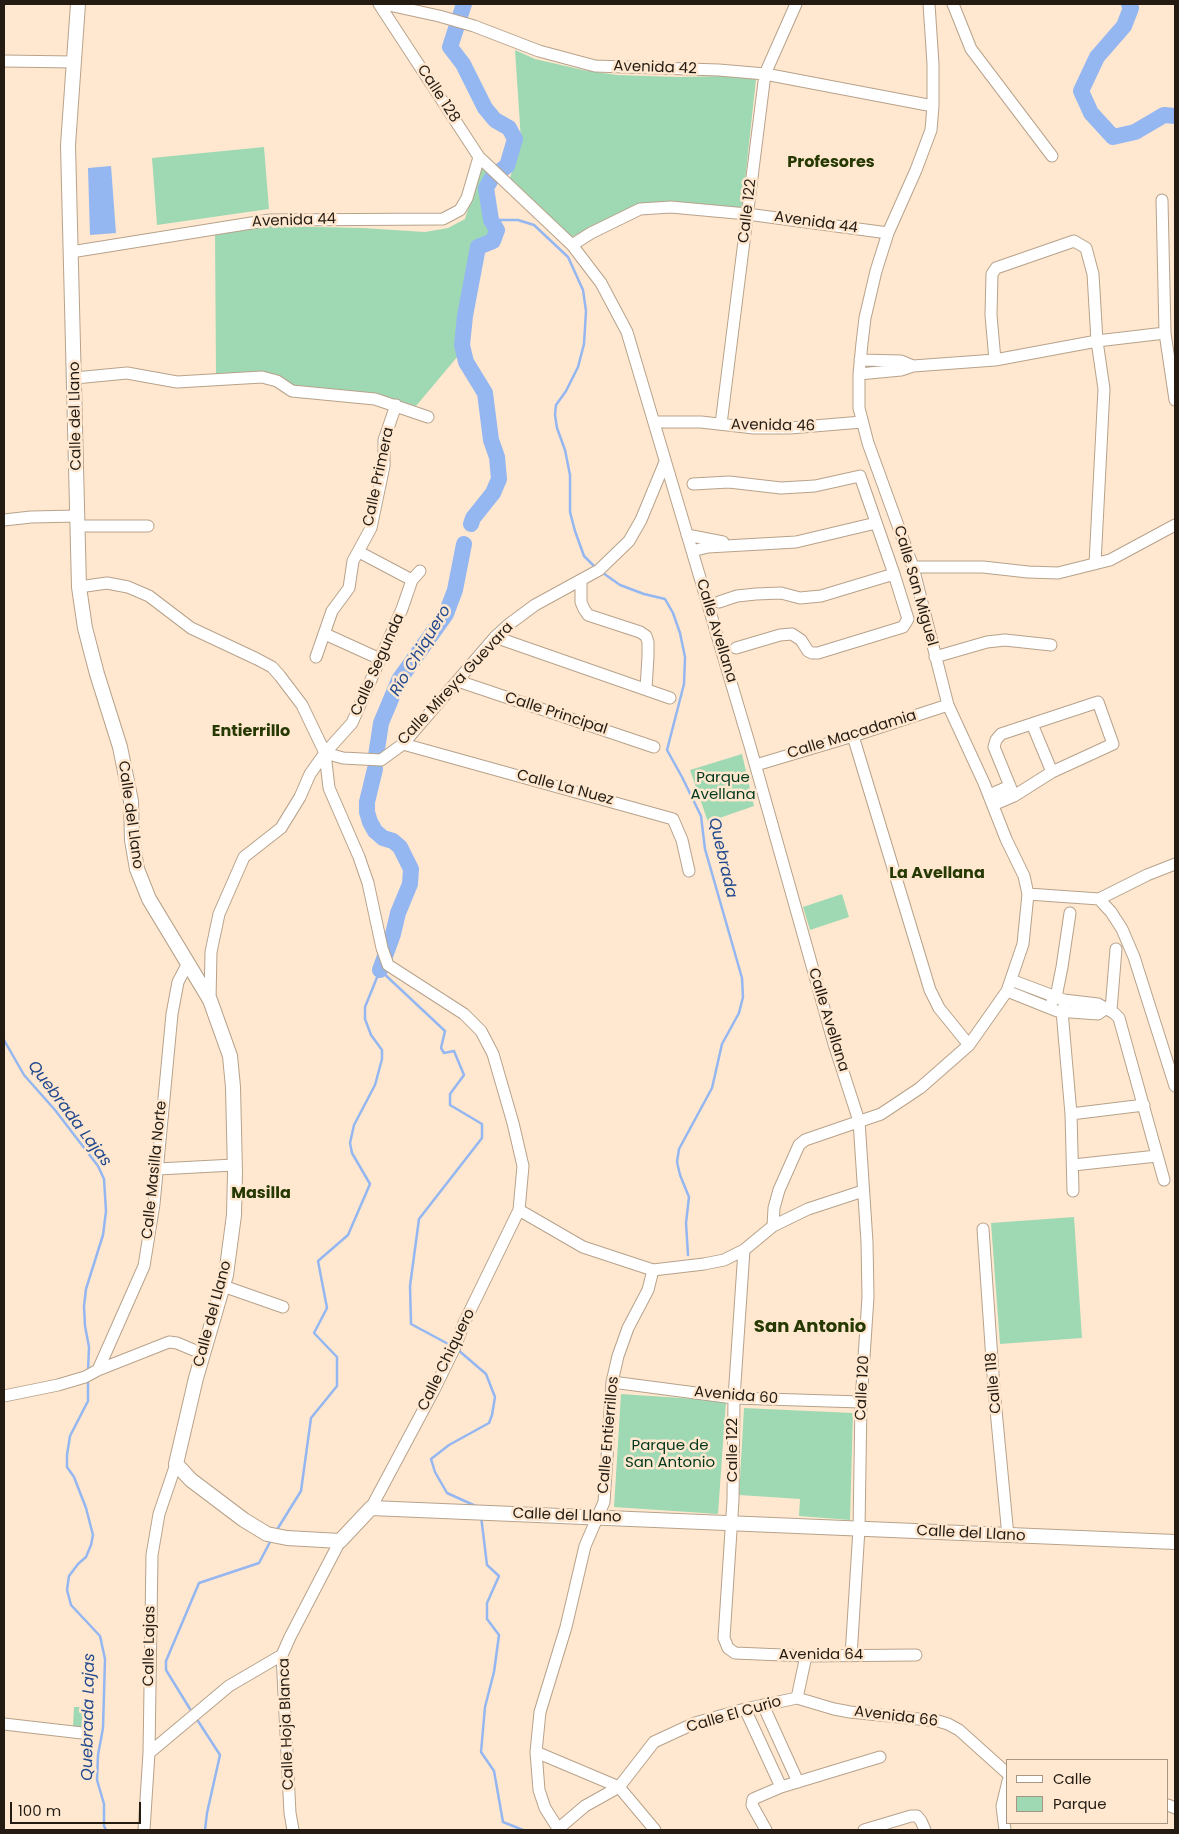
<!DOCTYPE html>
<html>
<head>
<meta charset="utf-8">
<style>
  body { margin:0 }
  #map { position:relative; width:1179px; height:1834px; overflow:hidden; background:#ffe8cf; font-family:Poppins,sans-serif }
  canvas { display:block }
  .frame { position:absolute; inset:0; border:5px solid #241c13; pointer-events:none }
  .legend { position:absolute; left:1006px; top:1759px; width:162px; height:65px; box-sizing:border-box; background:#ffe8cf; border:1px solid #a79684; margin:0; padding:6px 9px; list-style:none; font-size:15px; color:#241c13 }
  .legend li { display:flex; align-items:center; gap:10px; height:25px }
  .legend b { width:25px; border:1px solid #a79684 }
  .scale { position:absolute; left:10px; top:1802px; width:131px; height:22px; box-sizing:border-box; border:2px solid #241c13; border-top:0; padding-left:6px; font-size:15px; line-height:18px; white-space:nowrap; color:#241c13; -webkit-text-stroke:4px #ffe8cf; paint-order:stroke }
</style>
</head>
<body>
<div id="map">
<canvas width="1179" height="1834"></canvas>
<div class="frame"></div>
<ul class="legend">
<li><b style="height:6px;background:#fff"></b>Calle</li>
<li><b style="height:14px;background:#9fd9b4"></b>Parque</li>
</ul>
<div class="scale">100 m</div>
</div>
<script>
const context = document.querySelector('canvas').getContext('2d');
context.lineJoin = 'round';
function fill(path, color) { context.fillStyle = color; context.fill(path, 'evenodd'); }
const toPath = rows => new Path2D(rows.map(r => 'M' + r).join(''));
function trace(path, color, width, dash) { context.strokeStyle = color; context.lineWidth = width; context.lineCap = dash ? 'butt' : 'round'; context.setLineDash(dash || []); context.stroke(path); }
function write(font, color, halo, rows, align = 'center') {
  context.font = font + ' Poppins,sans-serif'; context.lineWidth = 5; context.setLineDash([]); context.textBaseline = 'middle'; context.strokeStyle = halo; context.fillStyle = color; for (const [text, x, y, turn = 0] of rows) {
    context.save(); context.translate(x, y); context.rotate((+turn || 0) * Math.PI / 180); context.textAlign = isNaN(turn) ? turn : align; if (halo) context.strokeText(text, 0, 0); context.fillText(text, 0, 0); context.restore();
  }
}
fill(toPath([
  [515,50,535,59,583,70,617,75,679,77,727,76,756,79,742,209,639,204,572,237,510,178,521,140],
  [264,147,269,209,157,225,152,158],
  [483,166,492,173,484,189,487,221,492,230,491,238,474,246,457,336,458,356,416,406,371,393,328,390,216,375,215,233,271,226,363,228,425,232,448,228,465,219,480,169],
  [742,754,754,806,708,822,690,770],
  [842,894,849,917,810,930,803,907],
  [1074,1217,1082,1338,1000,1344,991,1223],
  [621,1394,726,1401,718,1514,614,1507],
  [744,1408,853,1413,850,1520,799,1516,800,1499,739,1495],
  [74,1707,86,1707,85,1727,73,1727]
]), '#9fd9b4');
fill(toPath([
  [111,166,116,233,90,235,88,168]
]), '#94b6f1');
trace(toPath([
  [491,220,518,220,534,225,568,257,583,290,586,311,584,344,578,367,566,391,556,405,555,415,557,428,565,450,570,475,570,512,575,531,584,556,596,568],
  [603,573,620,585,644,594,665,599,673,613,680,633,685,657,684,684,667,750,682,777,701,816,705,849,742,978,743,997,739,1013,722,1044,712,1088,679,1149,677,1162,680,1175,689,1197,686,1223,688,1255],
  [4,1040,24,1075,55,1110,98,1166,104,1179,106,1211,103,1235,86,1289,84,1306,85,1326,89,1347,88,1372],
  [457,1349,486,1374,495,1397,492,1415,489,1423,449,1445,431,1459,435,1472,447,1493,478,1507],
  [88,1380,88,1401,70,1436,67,1455,67,1467,74,1477,86,1508,93,1535,91,1545,86,1557,78,1564,69,1576,67,1590,71,1605,100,1636,105,1659,103,1728,98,1755,97,1780,104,1804,104,1826,106,1830],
  [481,1516,487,1565,499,1576,487,1603,487,1619,499,1635,494,1672,485,1707,481,1752,494,1771,503,1822,523,1830],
  [278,1528,301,1491,311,1418,337,1386,337,1357,314,1333,327,1308,318,1261,348,1235,370,1184,352,1153,350,1143,354,1125,375,1085,382,1059,382,1050,371,1035,365,1019,365,1007,380,970,445,1031,441,1048,444,1053,454,1051,464,1075,450,1094,450,1105,482,1124,482,1138,419,1219,410,1286,411,1324,452,1346],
  [190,1709,166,1670,166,1661,199,1583,259,1563,270,1542],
  [198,1721,220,1755,207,1813,205,1830]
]), '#94b6f1', 2.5);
trace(toPath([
  [464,4,450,47,463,64,485,108,495,120,509,128,515,139,507,166,493,176,486,188,491,220,497,230,493,241,478,247,465,316,462,345,466,362,485,393,491,440,497,457,499,479,493,493,473,518,471,524],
  [1129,4,1131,8,1124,26,1097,57,1081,91,1091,113,1113,137,1135,132,1164,115,1175,116],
  [376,756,381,723,399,680,446,614,455,590,464,544],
  [375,769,367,802,367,812,370,822,375,831,383,838,393,841,400,847,411,869,410,884,398,913,393,934,380,970]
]), '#94b6f1', 16);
const minor = toPath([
  [379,4,479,157,572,245,601,283,627,332,750,746,834,1044,859,1121,867,1242,868,1297,861,1402,859,1529,851,1656],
  [384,4,439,16,474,26,539,51,595,66,719,70,765,74,933,106],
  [953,4,971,49,1052,156],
  [4,61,74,62],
  [1162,200,1165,333,1175,400],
  [572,245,591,233,640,209,671,207,747,214,888,233],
  [71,252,270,220,443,219,460,210,467,198,479,157],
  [860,360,901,361,913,366],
  [995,360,991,315,992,274,996,268,1074,241,1086,248,1093,274,1097,341,1104,389,1095,564],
  [859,374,901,370,913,366,995,360,1097,341,1165,333],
  [75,378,127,373,177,382,262,377,277,381,292,391,375,399,428,417],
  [655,422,701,422,754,428,790,428,862,422],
  [721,424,765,74,796,4],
  [693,484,729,482,781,488,815,486,860,476,894,574,908,619,903,627,818,653,812,653,808,651,801,640,792,634,780,635,736,648],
  [4,520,31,517,78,516],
  [78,526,148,526],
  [687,535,723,542],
  [692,551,708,547,796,542,876,523],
  [359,552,412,580],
  [913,567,983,567,1028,572,1058,573,1110,560,1175,525],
  [581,581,581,602,584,609,588,615,640,632,646,636,648,642,648,656,646,689],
  [79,587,107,583,128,587,149,596,191,628,257,659,272,667,280,676,302,705,325,753,329,788,359,857,368,883,382,948,388,965,464,1014,481,1031,493,1054,513,1123,523,1166,519,1210,464,1323,455,1347,434,1390,371,1508],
  [719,602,737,596,756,594,781,593,800,598,821,596,894,574],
  [325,634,380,659],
  [495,637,670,698],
  [316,657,332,611,349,588,353,561,371,528,384,466,384,440,396,405],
  [935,657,987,642,1005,640,1051,645],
  [458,681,654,747],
  [1032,724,1052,772],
  [853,736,930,990,939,1008,969,1045],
  [403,744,673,819,682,840,689,871],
  [325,753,343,758,381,760,403,744,495,637,508,625,535,605,599,570,629,541,641,520,665,462],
  [756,765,853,736,948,705],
  [989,795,1010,786],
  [993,805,1014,796,1052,772,1113,744,1098,702,1001,734,996,740,994,747,1014,796],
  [1028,894,1099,899,1111,912,1122,929,1134,957,1175,1086],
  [1099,899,1147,875,1175,864],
  [1011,980,1064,1000,1098,1004,1114,1013,1119,1018,1164,1180],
  [1007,991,1057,1011,1098,1014,1105,1009],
  [210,1000,211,952,219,914,244,857,281,828,300,797,310,774,325,753,352,723,402,609,412,580,420,571],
  [1064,1000,1064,1006,1062,1011,1071,1114,1073,1191],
  [1052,1002,1056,997,1062,967,1070,913],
  [1111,1010,1116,949],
  [1071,1114,1144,1105],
  [1073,1165,1157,1156],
  [158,1169,234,1165],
  [519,1210,583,1247,653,1270,648,1290,628,1328,618,1356,612,1382,604,1502,585,1546,566,1627,540,1712,536,1752,539,1790,545,1808,559,1830],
  [773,1226,774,1208,779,1190,799,1145,805,1140,881,1114,920,1088,969,1045,1007,991,1023,944,1028,894,1024,876,1006,839,984,783,948,705,913,567,868,443,859,408,859,374,862,343,865,318,876,271,888,233,916,170,931,130,933,106,933,64,929,4],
  [983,1229,994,1389,1008,1536],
  [744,1250,734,1398,733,1500,724,1638,728,1648,735,1653,806,1656,916,1655],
  [653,1270,704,1264,724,1260,744,1250,773,1226,808,1209,863,1191],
  [223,1286,283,1307],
  [98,1370,144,1266,154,1204,172,1014,178,982,188,963],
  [612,1382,734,1398,861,1402],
  [4,1396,58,1385,85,1377,98,1370,169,1342,177,1343,203,1354],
  [797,1698,834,1709,850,1712,938,1721,948,1724,959,1730,1008,1774],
  [763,1705,798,1782],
  [745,1709,781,1787],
  [4,1724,82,1733],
  [536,1752,619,1787,655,1830],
  [149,1753,229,1686,282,1655],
  [1168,1805,1175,1808],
  [558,1829,585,1806,619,1787,654,1742,695,1723,745,1709,797,1698,806,1656],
  [144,1830,149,1753,152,1555,159,1514,176,1464],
  [293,1830,290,1813,282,1655,290,1637,340,1541],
  [766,1830,752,1805,753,1799,781,1787,880,1757],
  [864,1830,911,1816,917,1816,921,1821,925,1830],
  [1005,1830,1002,1806,1008,1781]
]);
const major = toPath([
  [78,4,68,145,79,587,85,628,97,674,120,747,131,801,132,840,137,869,149,899,210,1000,230,1056,233,1087,235,1173,234,1215,226,1275,196,1378,176,1464,191,1480,244,1520,267,1534,287,1538,340,1541,371,1508,1175,1542]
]);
trace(minor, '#b7a28b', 13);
trace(major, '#b7a28b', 16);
trace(minor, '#fff', 11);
trace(major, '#fff', 14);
write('15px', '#241c13', '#ffe8cf', [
  ["Avenida 42",655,68,2],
  ["Calle 128",438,94,57],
  ["Calle 122",748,211,-83],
  ["Avenida 44",294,221,-2],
  ["Avenida 44",816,223,8],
  ["Calle del Llano",76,416,-91],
  ["Avenida 46",773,426,1],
  ["Calle Primera",379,477,-78],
  ["Calle San Miguel",915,586,74],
  ["Calle Avellana",716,631,73],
  ["Calle Segunda",378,665,-66],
  ["Calle Mireya Guevara",456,684,-47],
  ["Calle Principal",556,714,18],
  ["Calle Macadamia",852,735,-17],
  ["Calle La Nuez",565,788,15],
  ["Calle del Llano",130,815,82],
  ["Calle Avellana",828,1020,73],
  ["Calle Masilla Norte",155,1170,-84],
  ["Calle del Llano",213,1314,-75],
  ["Calle Chiquero",447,1360,-64],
  ["Calle 118",994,1383,-95],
  ["Calle 120",863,1388,-87],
  ["Avenida 60",736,1396,5],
  ["Calle Entierrillos",609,1435,-85],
  ["Calle 122",733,1450,-90],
  ["Calle del Llano",567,1516,2],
  ["Calle del Llano",971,1534,3],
  ["Calle Lajas",150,1646,-89],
  ["Avenida 64",821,1655],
  ["Calle El Curio",734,1715,-16],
  ["Avenida 66",896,1717,7],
  ["Calle Hoja Blanca",287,1724,-92]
]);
write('15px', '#00391e', '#ffe8cf', [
  ["Parque",723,778],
  ["Avellana",723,795],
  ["Parque de",670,1446],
  ["San Antonio",670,1463]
]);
write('bold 16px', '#263902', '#ffe8cf', [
  ["Profesores",831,163],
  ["Entierrillo",251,732],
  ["La Avellana",937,874],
  ["Masilla",261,1194]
]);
write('italic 16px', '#234a8f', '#ffe8cf', [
  ["Río Chiquero",421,651,-59],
  ["Quebrada",722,858,77],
  ["Quebrada Lajas",69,1114,53],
  ["Quebrada Lajas",89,1717,-89]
]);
write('bold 18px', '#263902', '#ffe8cf', [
  ["San Antonio",810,1327]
]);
</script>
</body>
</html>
